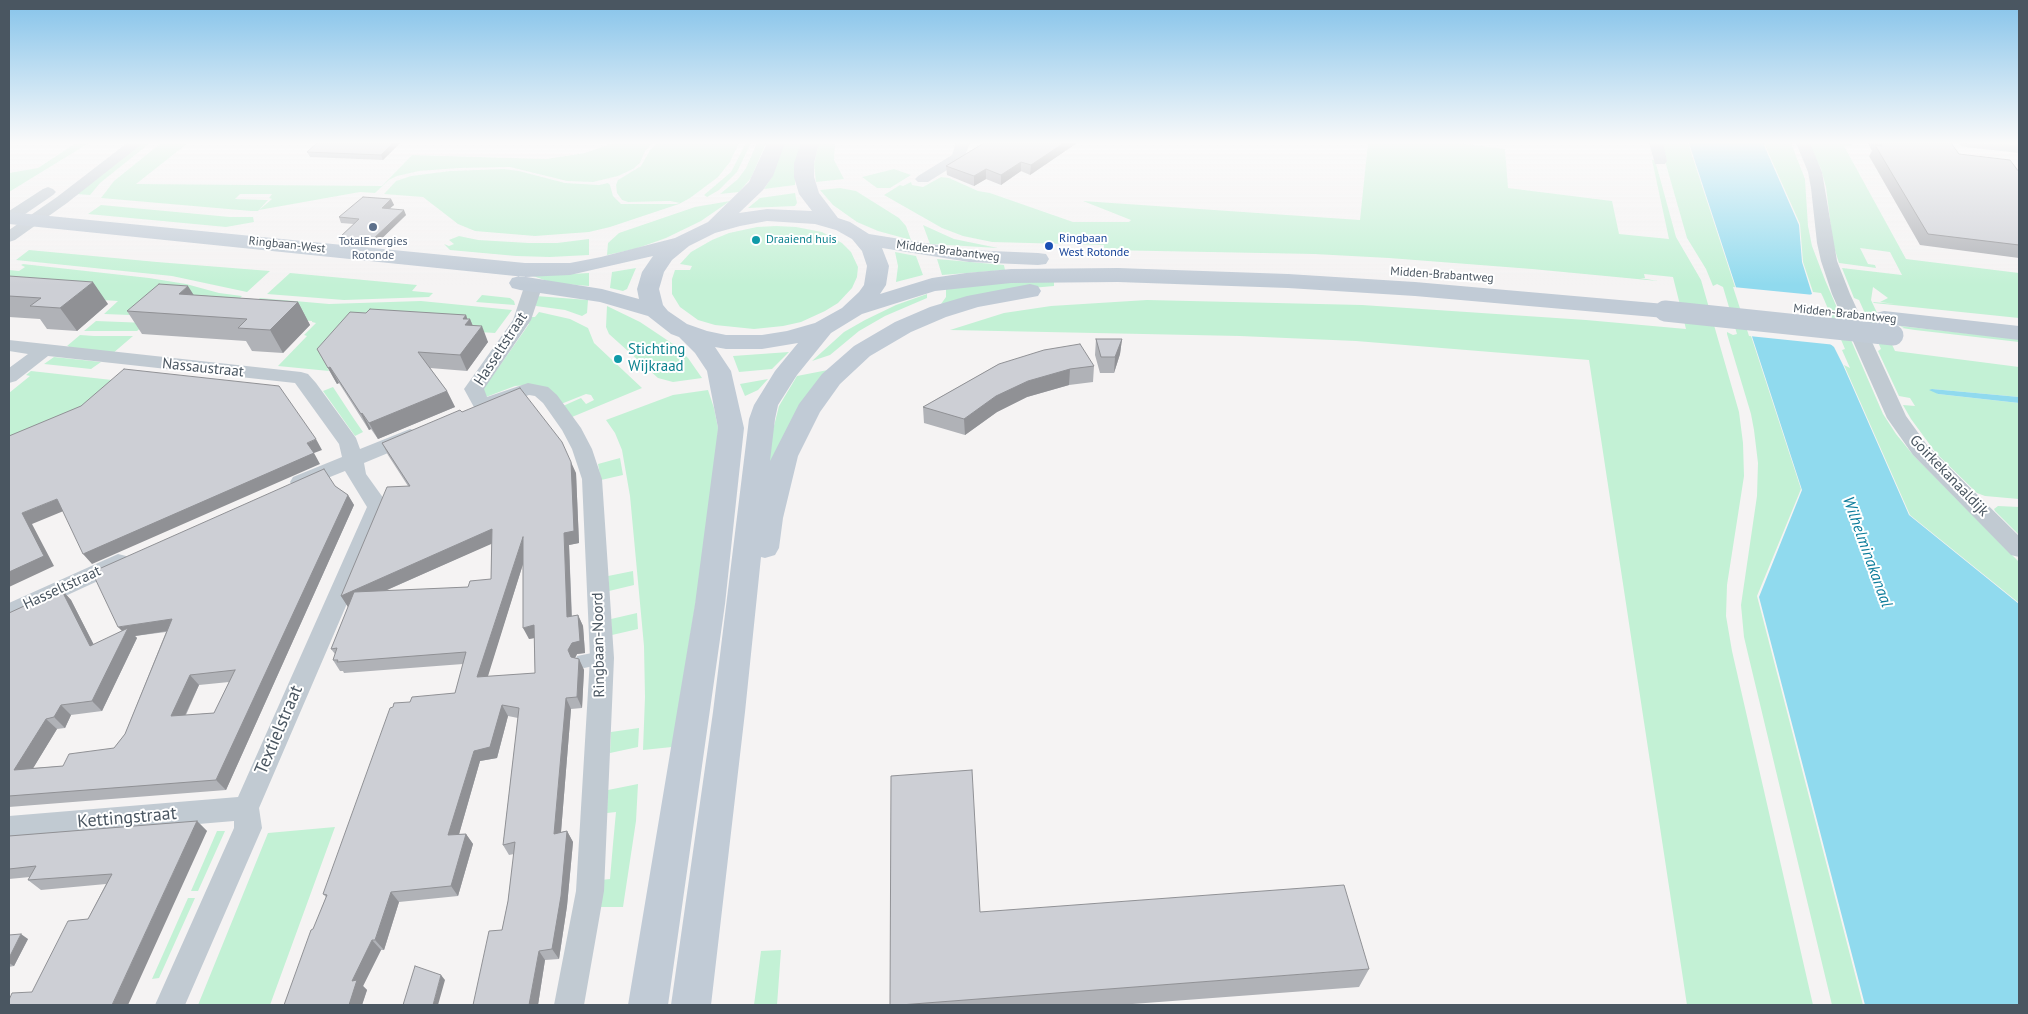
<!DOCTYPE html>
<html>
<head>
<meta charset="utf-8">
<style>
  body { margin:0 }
  #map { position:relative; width:2028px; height:1014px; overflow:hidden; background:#f5f3f3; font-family:"PT Sans",sans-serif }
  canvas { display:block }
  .frame { position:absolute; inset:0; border:10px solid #4a5661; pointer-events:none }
</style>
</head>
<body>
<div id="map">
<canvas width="2028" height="1014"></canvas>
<div class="frame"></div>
</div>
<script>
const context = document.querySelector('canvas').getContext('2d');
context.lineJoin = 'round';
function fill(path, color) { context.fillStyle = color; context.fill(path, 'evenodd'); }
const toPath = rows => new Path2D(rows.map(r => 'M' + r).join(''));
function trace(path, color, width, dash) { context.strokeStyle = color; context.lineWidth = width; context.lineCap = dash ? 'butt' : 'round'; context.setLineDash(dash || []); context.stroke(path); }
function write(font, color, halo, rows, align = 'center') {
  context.font = font + ' "PT Sans",sans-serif'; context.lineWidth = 4; context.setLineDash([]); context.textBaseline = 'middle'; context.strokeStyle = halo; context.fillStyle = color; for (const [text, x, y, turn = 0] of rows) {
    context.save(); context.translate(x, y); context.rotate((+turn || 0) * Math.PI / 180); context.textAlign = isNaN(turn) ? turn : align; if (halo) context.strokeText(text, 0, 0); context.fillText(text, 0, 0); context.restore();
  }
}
fill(toPath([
  [76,143,89,143,9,192,9,173,38,168],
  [139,143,150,143,100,183,90,195,76,194],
  [161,143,188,143,136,184,382,186,412,155,546,159,585,153,613,143,653,143,645,151,640,163,633,169,618,176,593,182,567,181,510,167,459,168,419,171,397,176,389,180,375,193,360,192,259,210,272,199,269,198,272,194,240,194,235,199,268,200,258,211,251,211,101,198,114,181],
  [657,143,739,143,730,162,718,177,690,198,679,204,610,227,589,232,535,236,475,231,458,224,423,197,384,194,396,181,411,176,450,171,504,169,519,171,565,183,599,185,608,183,610,185,613,196,621,204,676,204,680,203,670,201,628,202,622,200,617,193,616,185,618,180,641,166,650,150],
  [746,143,751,143,737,172,719,190,707,197,704,195,731,172],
  [757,143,766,143,751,178,739,192,720,194,738,179,746,168],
  [784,143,801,143,796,160,795,185,764,189,772,177],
  [819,143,835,143,834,160,844,179,816,182,814,164],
  [1368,143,1457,143,1505,149,1508,188,1612,201,1619,234,1669,239,1652,160,1655,160,1676,237,1701,280,1739,412,1743,443,1744,476,1727,585,1726,616,1732,651,1813,1005,1687,1005,1589,360,1356,341,1240,336,950,330,1004,313,1051,306,1147,300,1362,305,1586,320,1686,329,1673,277,1644,274,1645,278,1640,278,1658,281,1532,269,1389,258,1314,254,1104,250,1104,245,992,242,963,236,942,228,884,195,900,185,903,186,911,182,912,185,923,187,941,177,949,178,978,191,990,193,1073,222,1129,222,1131,220,1083,201,1360,220],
  [1662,143,1688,143,1801,489,1757,596,1863,1005,1832,1005,1748,654,1744,637,1741,605,1757,496,1758,463,1754,430,1751,414,1727,334,1727,332,1733,335,1737,334,1723,287,1717,284,1713,286,1706,269,1687,238,1665,161,1667,161],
  [1764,143,1791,143,1805,179,1808,226,1812,246,1825,280,1883,414,1896,434,1914,456,2019,562,2019,603,1910,515,1844,365,1850,368,1842,350,1845,349,1823,297,1821,293,1813,292,1803,262,1800,224],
  [1809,143,1850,143,1852,146,1844,146,1906,259,2019,273,2019,318,1874,303,1873,302,1895,304,1880,302,1888,298,1873,287,1871,300,1895,351,2019,367,2019,397,1932,389,1938,394,2019,403,2019,499,1985,496,1977,493,1936,453,1911,419,1903,405,1915,406,1910,398,1899,396,1878,351,1881,349,1878,342,1859,300,1854,298,1842,268,1902,275,1890,252,1860,248,1868,264,1875,265,1876,268,1839,263,1833,244,1826,187,1821,169],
  [894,169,911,175,890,188,877,188,862,177],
  [840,188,856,191,899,218,906,226,911,240,878,231,857,222,833,205,820,190],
  [795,193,797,203,795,206,748,208,760,198],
  [730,201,701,221,666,238,635,249,607,255,608,243,619,233,695,207],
  [101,205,230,217,253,217,254,222,226,227,88,214],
  [923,225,954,239,998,248,930,244],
  [776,226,796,227,822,232,842,243,851,252,858,267,857,277,852,288,838,303,825,311,801,322,783,326,754,329,715,325,698,320,680,307,672,294,672,279,675,270,690,270,692,266,680,264,691,252,712,240,729,233,757,227],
  [459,236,478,240,529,243,557,243,589,239,589,255,550,257,516,256,450,250,444,244,449,246,454,244,449,240],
  [29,250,157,262,270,271,247,292,172,276,16,260],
  [895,252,916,256,923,275,896,282,898,266],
  [937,259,1004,265,1005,270,942,275],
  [23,264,149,278,186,284,219,293,242,296,233,305,250,307,260,298,329,304,421,301,512,310,495,333,417,328,326,365,329,371,278,366,307,336,304,335,316,323,312,322,312,321,213,314,156,316,104,314,118,301,9,294,9,270,19,271,25,267,21,265],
  [636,268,627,289,623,291,610,288,612,272],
  [290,273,417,285,412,291,433,293,429,297,344,300,267,294],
  [589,273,589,286,553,283,533,276],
  [1054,281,1054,286,1020,289,941,304,946,297,946,289,986,283],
  [927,294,927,298,885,316,859,331,830,355,812,361,844,332,865,320,896,305],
  [482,295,510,298,514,301,515,305,476,302],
  [536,296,588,300,587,313,582,316,565,310,536,306],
  [607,306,640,322,673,344,688,358,702,378,673,382,658,378,609,334,606,327],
  [539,312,570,319,588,328,594,343,642,388,572,417,563,406,581,398,586,404,594,400,591,395,586,394,561,404,527,385,515,386,486,397,481,384,489,381,529,324,524,323,528,317,535,317],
  [96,321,147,323,137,331,84,331],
  [1900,326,2019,339,2019,342,1915,330,1902,328,1904,328],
  [80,335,94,336,133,336,112,354,66,349,69,346,67,346],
  [789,352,772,369,739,372,733,356],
  [54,357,101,362,91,369,44,364],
  [833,369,767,490,770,442,779,406,797,376],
  [31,371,112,380,84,409,9,442,9,393,30,376,26,375],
  [768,379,758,390,745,396,740,384],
  [333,387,354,419,363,432,355,436,323,391],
  [708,390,714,408,718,428,716,479,672,747,643,750,645,697,644,646,630,496,622,450,615,433,606,420,673,395],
  [620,458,623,475,601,480,598,464],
  [1998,506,2019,507,2019,535,1995,511,1994,509],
  [633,571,634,585,609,591,608,576],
  [637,613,638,629,612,635,611,619],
  [639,728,638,747,610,753,611,732],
  [638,784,636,821,623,907,597,907,601,880,610,879,613,844,616,812,607,813,608,790],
  [335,827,270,1005,198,1005,268,833],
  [217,831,225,831,198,891,191,891],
  [188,898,195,898,159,978,152,979],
  [781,950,777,1005,754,1005,761,951]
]), '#c3f1d5');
fill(toPath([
  [1689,143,1763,143,1799,225,1802,262,1812,294,1810,295,1829,343,1834,347,1843,365,1909,515,2019,604,2019,1005,1865,1005,1759,597,1802,490],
  [1932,389,2019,397,2019,403,1938,394,1929,390]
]), '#90daee');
fill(toPath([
  [1733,287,1814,295,1813,296,1831,342,1836,345,1749,336]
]), '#f5f3f3');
fill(toPath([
  [602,651,609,653,611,658,609,663,584,668,577,666,575,661,577,656,602,651]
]), '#c1cad2');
fill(toPath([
  [127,143,143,143,67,203,15,240,9,242,9,230,57,197,127,143],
  [956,143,970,143,963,160,928,182,918,182,915,179,918,176,952,155,956,143],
  [1649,143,1663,143,1667,161,1665,164,1655,164,1649,143],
  [1796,143,1810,143,1822,172,1837,261,1850,294,1906,416,1927,445,2019,536,2019,557,2011,555,1913,455,1887,418,1832,294,1821,261,1817,243,1811,188,1808,172,1796,143],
  [1959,143,2019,145,2019,153,1966,147,1961,146,1959,143],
  [48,187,53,189,56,192,53,195,15,221,9,223,9,211,43,189,48,187],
  [534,279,540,280,543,284,531,320,484,389,487,397,528,383,548,387,557,395,581,428,592,449,602,479,614,658,604,891,584,1005,554,1005,576,891,590,658,582,479,572,449,562,430,543,403,535,396,529,395,502,404,492,405,489,409,482,411,475,409,464,389,513,320,525,284,528,280,534,279],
  [9,340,301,372,308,374,316,383,356,438,360,449,410,429,417,431,420,436,417,441,364,463,366,474,389,506,259,808,262,828,185,1005,155,1005,234,828,234,821,9,840,9,816,238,797,367,507,345,471,300,489,293,487,290,482,293,477,342,457,339,444,295,383,48,356,16,381,9,383,9,368,28,354,9,351,9,340],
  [118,554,126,556,129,562,126,568,9,622,9,603,118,554]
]), '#c1cad2');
fill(toPath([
  [767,143,785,143,773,176,763,190,739,213,767,209,812,211,799,194,794,177,794,163,801,143,819,143,814,163,814,177,819,193,838,218,850,222,869,234,969,250,1038,253,1046,254,1049,259,1046,264,1038,265,969,262,882,248,889,266,886,285,880,294,932,278,966,273,1011,269,1118,268,1288,274,1415,282,1665,304,1673,306,1676,311,1673,316,1665,318,1415,296,1288,288,1118,282,1011,283,935,291,862,314,831,333,797,375,778,405,775,419,770,461,799,404,822,374,854,346,895,322,930,307,967,296,1030,284,1038,286,1041,291,1038,296,978,307,946,317,911,332,870,356,840,384,820,412,798,456,783,518,779,548,775,555,765,558,761,557,745,712,711,1005,671,1005,713,712,749,419,754,405,775,371,798,343,762,349,726,349,715,347,731,371,744,428,725,604,668,1005,628,1005,695,604,718,428,707,371,695,353,679,337,671,334,648,316,600,302,520,290,512,288,509,283,512,278,520,276,602,289,639,299,637,289,642,272,653,256,570,275,525,277,9,224,9,212,525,263,570,263,601,257,675,238,708,222,749,182,767,143],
  [767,221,815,224,836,230,852,239,862,251,867,266,864,285,859,292,842,308,815,323,787,331,762,335,726,335,707,331,687,324,668,311,663,305,659,289,664,272,672,260,689,246,715,233,740,226,767,221],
  [1884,311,2019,326,2019,340,1876,323,1873,318,1876,313,1884,311]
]), '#c1cbd6');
trace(toPath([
  [1665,311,1893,335]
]), '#c1cbd6', 21);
fill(toPath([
  [316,143,400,143,383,160,310,157,307,152,316,144],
  [984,143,1077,143,1030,175,1021,171,1001,185,986,179,974,186,947,175,946,166],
  [1868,143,1951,143,1959,154,2019,172,2019,258,1920,245,1869,156,1872,151],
  [391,199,394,205,389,209,406,215,374,246,341,243,339,238,354,224,341,223,339,217],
  [9,276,108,304,77,331,47,329,40,319,9,317],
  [194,295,298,302,310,325,283,353,252,351,246,341,142,334,127,311],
  [366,313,466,315,467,319,470,319,473,326,488,342,467,371,430,368,447,391,455,407,378,439,371,429,369,430,339,383,337,384,317,349],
  [1096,339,1122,339,1120,354,1114,373,1100,373,1095,355],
  [999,364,1094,366,1093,382,1069,385,1027,397,997,412,965,435,924,423,923,407],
  [462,412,576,473,579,543,569,545,572,616,578,615,583,626,585,653,577,654,575,658,579,659,584,670,582,708,571,709,561,832,567,831,573,842,567,906,559,959,545,960,538,1005,473,1005,502,930,508,901,514,854,509,855,503,845,518,718,508,716,497,758,480,761,459,834,466,834,473,844,458,896,399,902,384,950,381,950,363,986,367,990,362,1005,284,1005,326,897,323,894,410,702,455,693,463,664,344,673,343,671,340,671,333,660,335,654,331,649,348,607,341,596,408,486,388,455,382,443],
  [492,543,491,579,468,587,385,591],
  [523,564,529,639,534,638,535,673,487,677],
  [335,486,348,495,354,505,226,790,9,807,9,613,61,589,71,600,94,645,122,631],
  [166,632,125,734,114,748,63,766,33,768,57,729,65,728,71,715,102,711,137,638,135,636],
  [229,682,214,713,186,715,199,685],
  [197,821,207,831,32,992,88,919,106,884,41,890,28,880,30,877,9,879,9,836],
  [9,935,28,939,14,966,9,967],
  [1369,969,1359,987,1119,1005,890,1005]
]), '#b0b2b7');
fill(toPath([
  [393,143,400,143,383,160,381,155],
  [1064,143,1077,143,1030,175,1031,165],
  [1021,162,1021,171,1001,185,1001,175],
  [986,169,986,179,974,186,974,176],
  [391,199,394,205,384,213,382,208],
  [404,210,406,215,374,246,371,241],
  [93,282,108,304,77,331,60,308],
  [188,286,202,308,179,294],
  [298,302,310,325,283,353,270,330],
  [466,315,468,321,470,319,476,334,482,326,488,342,467,371,460,355,463,319],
  [1122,339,1120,354,1114,373,1115,357],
  [330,367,339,383,337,384,328,368],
  [1070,369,1069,385,1027,397,997,412,965,435,964,419,996,396,1028,381],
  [447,391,455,407,378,439,369,423],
  [362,413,371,429,369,430,361,414],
  [316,439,322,450,314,453,320,464,92,564,83,554],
  [571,462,576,473,579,543,569,545,572,629,567,617,564,533],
  [348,495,354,505,226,790,216,780],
  [57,499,66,510,32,524,54,566,9,587,9,572,22,513],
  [492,529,498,541,348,607,341,596],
  [523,537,528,548,484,689,477,677],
  [61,589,71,600,100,657,90,646],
  [578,615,583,626,585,653,577,654,573,662,568,650],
  [172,619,180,629,135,636,137,638,102,711,92,701,125,634,118,627],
  [534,625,540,637,529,639,523,628],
  [579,659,584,670,582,708,577,697],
  [190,675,199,685,180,726,171,716],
  [566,698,571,709,560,844,554,834],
  [61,705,71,715,65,728,54,717],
  [502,705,508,716,497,758,480,761,456,845,448,835,474,751],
  [46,719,57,729,26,780,14,770],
  [197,821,207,831,128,1005,112,1005],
  [567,831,573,842,567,906,559,959,552,949],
  [466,834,473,844,458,896,451,886],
  [391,892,399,902,384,950,375,940],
  [21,934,28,939,14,966,9,963,9,958],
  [372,940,381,950,363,986,367,990,362,1005,349,1005,352,981],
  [539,951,545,960,538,1005,529,1005],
  [441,975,445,980,438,1005,433,1005]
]), '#909195');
const building = toPath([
  [317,143,393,143,381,155,307,152,317,143],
  [984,143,1064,143,1031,165,1021,162,1001,175,986,169,974,176,946,166,984,143],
  [1881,143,1951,143,1959,154,2010,160,2019,172,2019,245,1928,234,1875,145,1882,146,1881,143],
  [363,197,391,199,382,208,404,210,371,241,339,238,359,219,339,217,363,197],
  [9,276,93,282,60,308,30,306,41,298,9,296,9,276],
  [159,284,188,286,179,294,298,302,270,330,238,328,247,319,127,311,159,284],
  [370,309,466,315,463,319,470,319,465,325,482,326,460,355,418,352,447,391,369,423,362,413,361,414,330,367,328,368,317,349,350,312,366,313,370,309],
  [1096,339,1122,339,1115,357,1101,357,1096,339],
  [1080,344,1094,366,1070,369,1028,381,996,396,964,419,923,407,999,364,1044,350,1080,344],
  [124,369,279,386,316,439,307,443,314,453,83,554,57,499,22,513,44,556,9,572,9,436,81,406,124,369],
  [520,388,562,442,571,462,574,531,564,533,567,617,578,615,580,641,572,643,568,650,571,657,579,659,577,697,566,698,554,834,567,831,561,896,552,949,539,951,529,1005,473,1005,489,931,502,930,508,901,515,842,503,845,519,708,502,705,490,747,474,751,448,835,466,834,451,886,391,892,375,940,372,940,352,981,357,980,349,1005,284,1005,311,930,313,929,327,895,323,894,390,708,393,707,394,703,410,702,412,697,455,693,466,652,337,662,338,660,333,660,337,648,331,649,354,592,468,587,470,581,491,579,492,529,341,596,387,487,410,486,382,443,460,410,462,412,520,388],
  [523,537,523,628,534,625,535,673,477,677,523,537],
  [324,469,335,486,348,495,216,780,9,796,9,613,61,589,90,646,128,628,92,701,61,705,54,717,46,719,14,770,63,766,69,754,114,748,125,734,172,619,118,627,92,572,324,469],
  [235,670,214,713,171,716,190,675,235,670],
  [972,770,980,912,1344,885,1369,969,900,1005,890,1005,891,776,972,770],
  [197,821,112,1005,9,1005,9,1000,12,993,32,992,68,921,88,919,112,874,28,880,36,866,9,869,9,836,197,821],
  [21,934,9,958,9,935,21,934],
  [415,966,441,975,433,1005,403,1005,415,966]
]);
fill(building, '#cdcfd5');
trace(building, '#909195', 1);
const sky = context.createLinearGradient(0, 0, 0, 285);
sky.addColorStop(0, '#85c3ea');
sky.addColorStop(0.5, '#fafafa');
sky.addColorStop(1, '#fafafa00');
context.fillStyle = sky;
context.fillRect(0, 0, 2028, 285);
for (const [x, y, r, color] of [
  [373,227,5,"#5c6f8a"],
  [756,240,5,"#0f9aa8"],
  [1049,246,5,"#1a4fb4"],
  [618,359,5,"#0f9aa8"]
]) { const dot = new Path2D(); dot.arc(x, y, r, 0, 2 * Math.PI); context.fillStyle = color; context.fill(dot); trace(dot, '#fff', 2); }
write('12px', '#164399', '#fff', [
  ["Ringbaan",1059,239],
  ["West Rotonde",1059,253]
], 'left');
write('12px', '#0d838f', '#fff', [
  ["Draaiend huis",766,240]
], 'left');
write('12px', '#4e5e75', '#fff', [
  ["TotalEnergies",373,242],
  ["Rotonde",373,256]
]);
write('12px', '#4a5661', '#fff', [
  ["Ringbaan-West",287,245,6],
  ["Midden-Brabantweg",948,251,7],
  ["Midden-Brabantweg",1442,275,4],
  ["Midden-Brabantweg",1845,314,6]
]);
write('15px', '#4a5661', '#fff', [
  ["Hasseltstraat",501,349,-57],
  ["Nassaustraat",203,368,6],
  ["Goirkekanaaldijk",1949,476,46],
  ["Hasseltstraat",62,588,-25],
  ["Ringbaan-Noord",599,645,-91]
]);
write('15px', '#0d838f', '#fff', [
  ["Stichting",628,350],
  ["Wijkraad",628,367]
], 'left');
write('italic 16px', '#0c7c9b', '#fff', [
  ["Wilhelminakanaal",1867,552,70]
]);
write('18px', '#4a5661', '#fff', [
  ["Textielstraat",279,730,-67],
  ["Kettingstraat",127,818,-5]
]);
</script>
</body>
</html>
